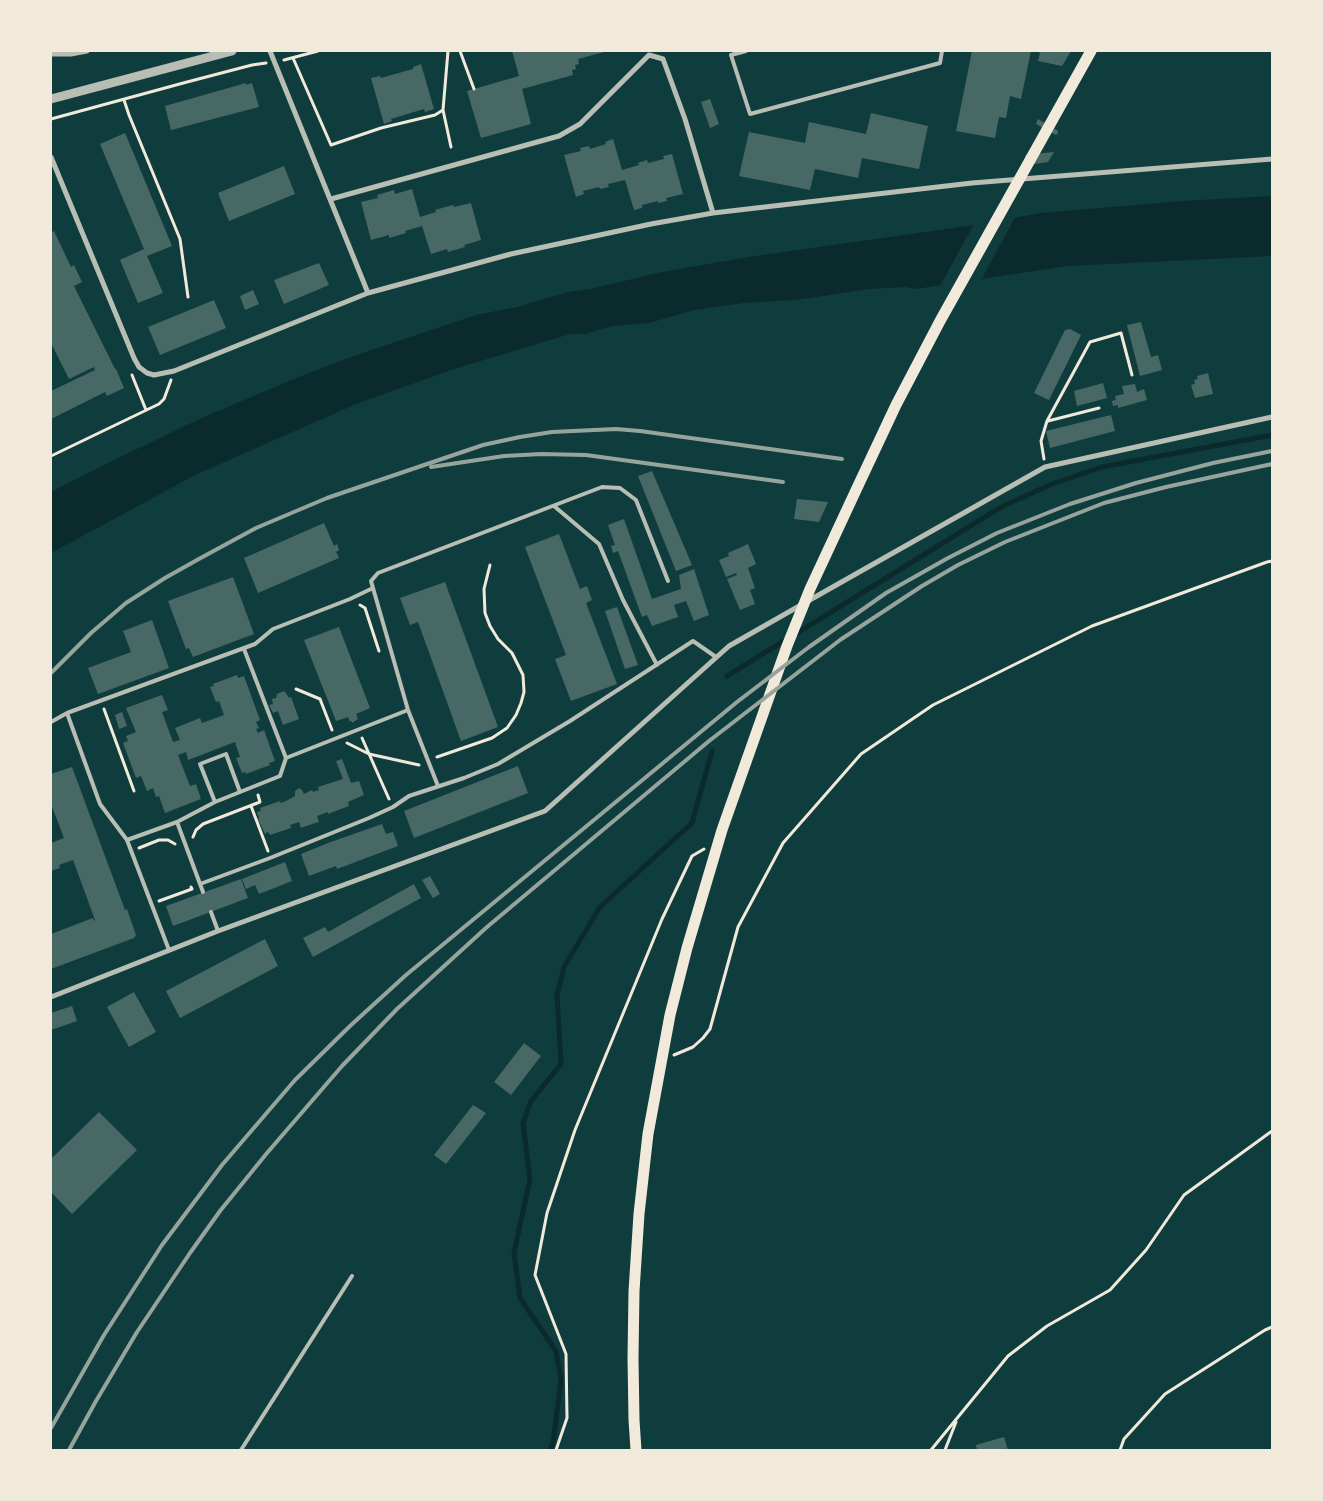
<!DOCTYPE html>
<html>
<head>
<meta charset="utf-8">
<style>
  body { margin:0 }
  #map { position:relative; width:1323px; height:1501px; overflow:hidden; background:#0f3d3e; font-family:Mulish,sans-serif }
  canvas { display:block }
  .frame { position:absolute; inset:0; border:52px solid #f1e9da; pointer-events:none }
</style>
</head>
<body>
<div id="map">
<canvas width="1323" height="1501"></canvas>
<div class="frame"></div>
</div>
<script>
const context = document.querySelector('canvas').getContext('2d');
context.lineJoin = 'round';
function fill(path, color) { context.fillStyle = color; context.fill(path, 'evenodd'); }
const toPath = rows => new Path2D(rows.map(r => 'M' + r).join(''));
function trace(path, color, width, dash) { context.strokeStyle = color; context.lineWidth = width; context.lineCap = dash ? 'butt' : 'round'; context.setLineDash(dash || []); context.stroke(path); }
fill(toPath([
  [1272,196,1272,256,1067,266,916,289,905,287,869,289,796,300,744,303,694,310,649,323,613,326,585,334,570,334,454,369,356,404,195,475,51,553,51,492,120,457,204,417,294,379,348,358,476,315,517,307,568,292,591,289,657,273,748,257,968,226,1041,213,1182,201]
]), '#0a2a2b');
fill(toPath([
  [1017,214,980,282,939,288,975,222]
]), '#0f3d3e');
trace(toPath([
  [794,635,1001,507,1052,484,1102,467,1272,435],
  [727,676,787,639],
  [550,1450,553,1443,561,1380,556,1351,520,1298,514,1253,530,1179,523,1123,531,1101,561,1064,557,995,564,967,600,907,692,823,712,751]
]), '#0a2a2b', 5);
fill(toPath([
  [512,51,604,51,604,52,578,59,579,64,575,65,576,69,572,70,573,75,522,89,531,124,481,138,467,91,519,76],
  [972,51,1031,51,1021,99,1010,96,1006,118,999,117,995,138,956,131],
  [1036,51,1071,51,1062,66,1038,61,1040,53],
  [421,64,434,109,425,112,424,109,391,119,392,121,384,124,371,78,380,76,381,78,413,69,413,67],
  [246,83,246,85,252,83,259,107,171,130,165,106],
  [710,99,719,124,710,128,701,102],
  [871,113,928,126,919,169,862,158,858,178,815,169,810,190,739,176,749,132,805,143,809,122,866,134],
  [1038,119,1058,131,1058,133,1056,135,1036,124],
  [125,133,172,246,147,256,163,293,138,303,120,260,144,249,100,144],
  [613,139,622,170,639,165,638,163,647,160,648,163,664,159,663,156,672,154,683,194,666,198,667,201,658,203,658,201,642,205,642,208,634,210,625,180,608,184,609,187,600,189,599,187,583,191,584,194,576,197,564,155,581,151,580,148,589,146,590,149,606,144,605,142],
  [1054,152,1048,162,1027,165,1025,155],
  [284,166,295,194,229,221,218,193],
  [412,189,420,217,436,212,435,210,453,205,454,207,471,203,481,240,464,245,465,247,448,252,447,249,431,254,422,226,405,231,406,233,389,238,389,235,371,240,361,202,378,198,377,195,394,190,395,194],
  [54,231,71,267,74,265,82,282,74,286,115,369,116,369,124,388,107,396,105,392,51,419,51,391,95,370,94,367,69,379,51,343,51,233],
  [319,263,329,285,284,304,274,280],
  [253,290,259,304,245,310,240,296],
  [214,300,226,328,160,355,148,327],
  [1141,322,1151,357,1158,355,1162,370,1140,376,1127,325],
  [1070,329,1081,335,1049,400,1034,393,1065,330],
  [1208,373,1213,394,1195,398,1191,385,1195,384,1194,380,1198,379,1197,376],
  [1103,383,1107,398,1077,406,1074,391],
  [1135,384,1137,392,1144,389,1147,400,1118,408,1118,405,1113,406,1112,401,1116,400,1115,396,1124,394,1122,386],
  [1111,415,1115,431,1050,448,1046,431],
  [652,471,692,565,676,571,638,476],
  [797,499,828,502,819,522,794,519],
  [624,519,652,599,681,589,679,575,694,569,709,615,694,621,686,601,674,605,678,617,652,626,647,615,642,617,618,551,613,553,611,546,615,545,608,525],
  [324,523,334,546,337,544,339,550,336,552,339,558,258,593,244,558],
  [559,534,580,589,587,586,592,600,586,603,617,684,571,701,555,659,566,655,525,547],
  [748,544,756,564,748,568,755,588,750,590,755,604,740,610,727,579,737,575,736,573,726,577,719,560,729,556,728,553],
  [233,577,254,634,193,657,189,648,186,649,168,601],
  [445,582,498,727,461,741,418,622,410,625,400,598],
  [617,607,638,665,625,669,605,611],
  [152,620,169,668,98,694,88,668,131,652,123,631],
  [339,627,370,708,356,714,358,719,352,723,352,721,350,722,348,717,336,721,304,640],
  [237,675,238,678,244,676,260,720,256,722,259,728,256,729,258,733,264,730,275,761,269,763,270,765,246,774,245,772,242,773,236,758,240,757,235,742,188,760,186,752,178,755,190,786,196,784,201,799,165,813,159,796,156,797,153,788,147,791,141,776,136,778,123,743,128,741,126,736,136,732,126,708,162,695,168,710,162,712,173,742,180,740,175,728,200,718,202,723,224,715,219,701,216,702,210,687,214,686,213,684],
  [284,691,286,693,289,698,291,697,299,719,283,725,278,711,273,713,269,705,273,704,272,699,276,698,277,694],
  [122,712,127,726,119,729,115,715],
  [342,759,351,783,359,781,364,795,348,802,349,806,328,814,328,812,317,816,319,822,315,823,301,828,299,822,290,825,291,828,270,835,268,832,265,834,258,819,259,818,257,812,261,811,260,808,280,801,281,803,288,800,295,796,295,791,299,788,302,790,304,794,312,790,313,792,319,790,318,787,343,779,336,761],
  [518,766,528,793,414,838,404,811],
  [72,767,125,910,127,909,136,935,134,938,51,969,51,934,93,918,94,921,95,920,73,860,59,865,60,868,51,871,51,843,64,838,51,804,51,774],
  [382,824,386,834,393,832,398,846,337,869,336,866,309,876,301,854,328,843],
  [285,862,292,881,259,894,255,885,246,889,242,879],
  [430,876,440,894,433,898,422,880],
  [241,879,248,898,173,926,166,906],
  [414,884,421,898,313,957,303,938,325,927,328,932],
  [265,939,278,966,180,1018,166,991],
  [134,992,156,1032,129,1047,107,1007],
  [72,1006,77,1021,51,1030,51,1013],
  [524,1043,541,1056,511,1095,494,1082],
  [473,1105,486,1113,446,1164,434,1155],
  [99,1112,137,1150,72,1214,51,1192,51,1159],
  [1004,1437,1008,1450,977,1450,976,1445]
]), '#486865');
trace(toPath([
  [448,51,443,110,451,147],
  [460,51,474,89],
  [293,58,331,145,381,128,435,115,443,110],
  [284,60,318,51],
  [124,100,129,115,180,239,188,297],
  [51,119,187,82,252,65,266,63],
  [132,375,146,410],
  [1048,421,1099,408],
  [51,456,159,404,164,399,171,380],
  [1044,459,1041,441,1047,421,1090,342,1121,333,1132,375],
  [360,605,365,608,379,651],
  [296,689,320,699,332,730],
  [104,709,134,791],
  [362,738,389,799],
  [347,743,369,754,419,765],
  [437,757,492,738,507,728,516,715,521,703,524,692,523,675,512,653,498,639,490,626,485,613,484,589,490,565],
  [251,806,268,851],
  [193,837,196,830,203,824,260,802,258,795],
  [139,848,159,840,168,840,175,844],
  [159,901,192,889,191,887],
  [674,1055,693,1047,703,1038,710,1029,738,927,783,843,861,754,933,705,1092,626,1267,562,1272,561],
  [556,1450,567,1418,566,1354,535,1275,547,1213,575,1130,662,919,692,856,704,849],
  [931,1450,1008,1356,1047,1326,1110,1290,1146,1250,1184,1195,1272,1131],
  [945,1450,956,1422],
  [1120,1450,1124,1439,1165,1394,1265,1330,1272,1327]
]), '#f1e9da', 3);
trace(toPath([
  [746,51,731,55,750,114,940,63,942,51],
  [554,506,599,544,623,600,657,665],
  [244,649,286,758],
  [67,713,100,804,127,840,169,950],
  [51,722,67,713,255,644,273,629,350,599,373,588],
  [438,786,408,710,373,588,371,581,378,573,602,487,620,488,636,500,668,581],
  [215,802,200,764,226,754,240,792],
  [177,822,203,892],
  [127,840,177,822,215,802,280,776,286,758,408,710],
  [200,884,270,858,369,818,393,807,409,796,464,778,498,764,570,721,693,641,716,657],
  [211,912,218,931],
  [241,1450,352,1276]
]), '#b8beb3', 4);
trace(toPath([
  [270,51,368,293],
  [51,54,71,54,87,51],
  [51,157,134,358,139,367,147,373,154,375,174,371,368,293,511,254,651,224,713,213,972,183,1272,159],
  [331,199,559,136,580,124,649,55,663,59,685,119,713,213],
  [808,601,1045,467,1272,417],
  [51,997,218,931,545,811,729,646,801,605]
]), '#b8beb3', 5);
trace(toPath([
  [51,99,232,51]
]), '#b8beb3', 9);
trace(toPath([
  [636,1450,634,1420,633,1358,634,1291,639,1214,648,1134,670,1015,687,948,722,830,787,646,810,589,857,488,896,405,940,321,1091,51]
]), '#f1e9da', 11);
trace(toPath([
  [431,467,504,456,541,454,586,455,783,482],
  [51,673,91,633,126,603,165,578,197,560,256,528,327,498,483,445,520,437,552,432,616,429,640,431,842,459],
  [51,1428,104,1335,162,1245,222,1165,295,1080,350,1026,406,975,737,702,809,647,886,593,948,558,997,533,1070,504,1136,483,1213,463,1272,451],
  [69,1450,96,1401,137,1332,190,1253,220,1211,267,1153,342,1066,397,1009,487,927,709,741,840,640,922,586,958,565,1005,542,1104,503,1166,487,1272,464]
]), '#97a49c', 4);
</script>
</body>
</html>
